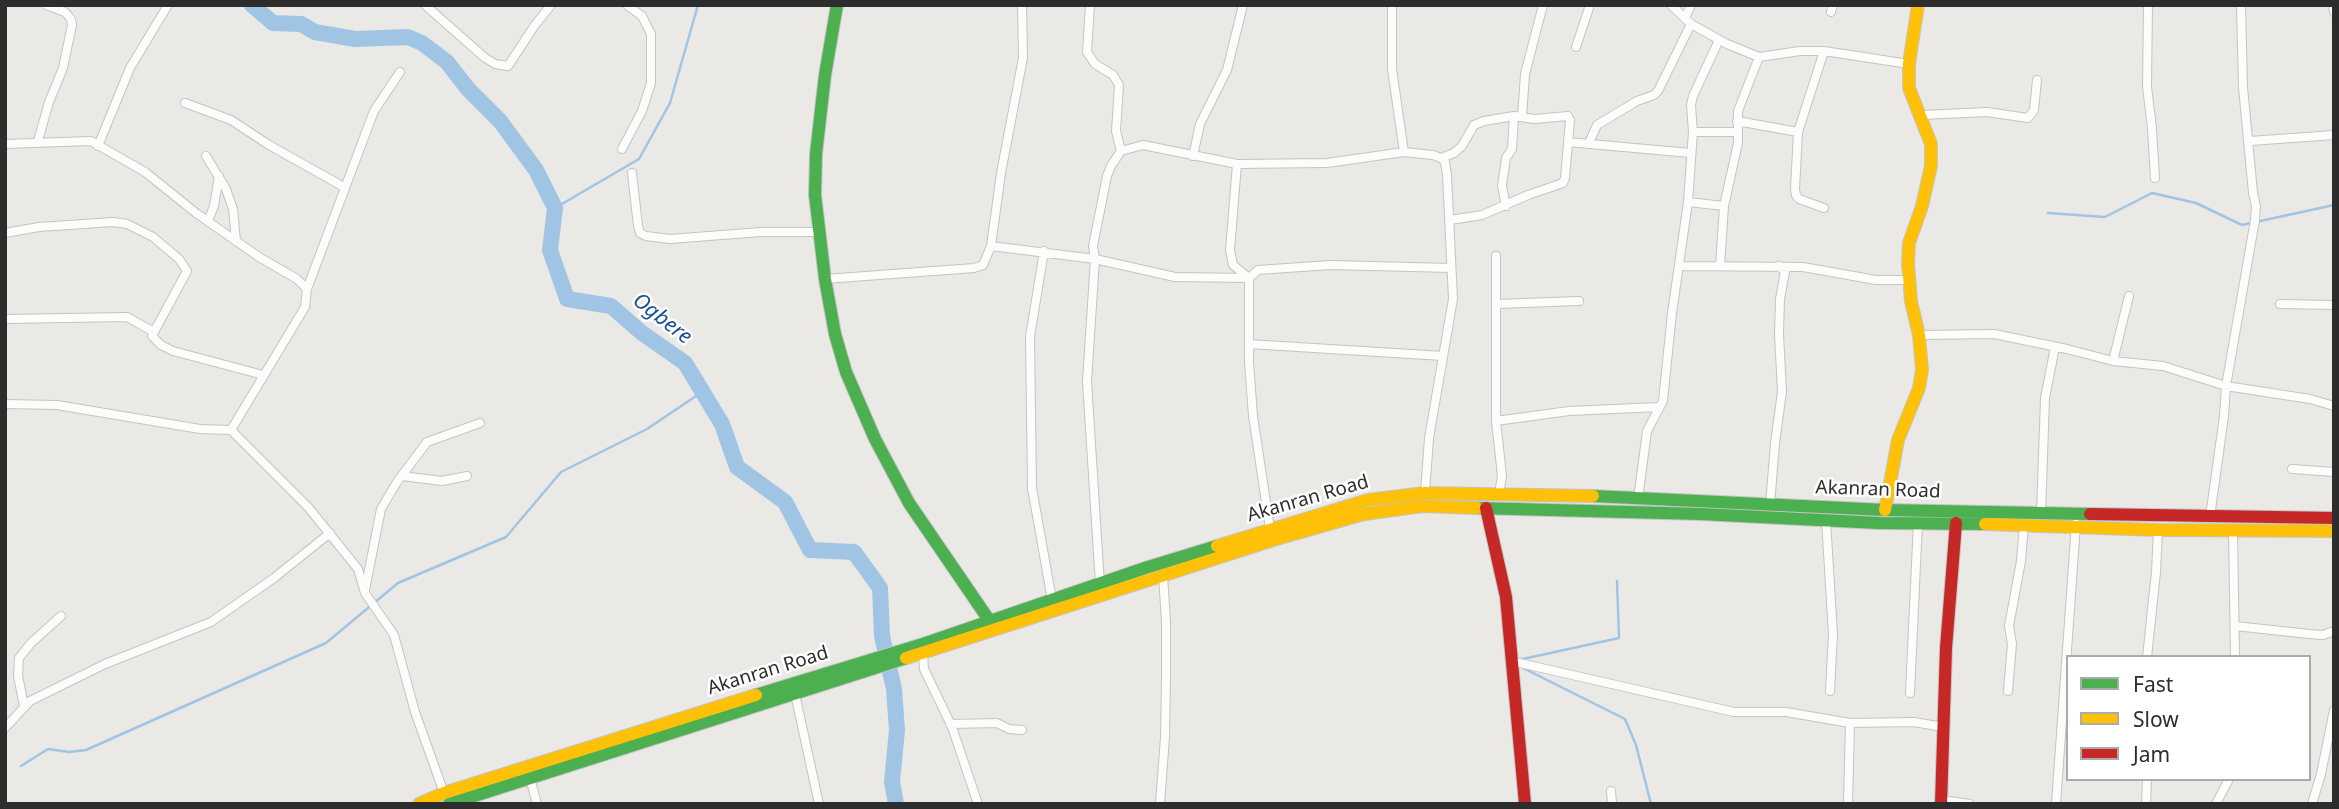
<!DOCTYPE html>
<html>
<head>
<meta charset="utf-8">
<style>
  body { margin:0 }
  #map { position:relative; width:2339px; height:809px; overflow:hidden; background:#eae9e5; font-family:"Noto Sans",sans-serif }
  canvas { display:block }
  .frame { position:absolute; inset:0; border:7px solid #2d2d2d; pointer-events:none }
  .legend { position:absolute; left:2066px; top:655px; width:245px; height:126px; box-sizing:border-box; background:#fff; border:2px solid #ababab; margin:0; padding:9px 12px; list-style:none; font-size:21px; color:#2d2d2d }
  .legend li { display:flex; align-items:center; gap:14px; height:35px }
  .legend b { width:35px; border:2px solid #ababab }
</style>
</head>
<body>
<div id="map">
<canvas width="2339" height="809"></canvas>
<div class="frame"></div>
<ul class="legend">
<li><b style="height:9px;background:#4caf50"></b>Fast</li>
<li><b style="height:9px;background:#ffc107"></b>Slow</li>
<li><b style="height:9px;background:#c62828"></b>Jam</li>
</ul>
</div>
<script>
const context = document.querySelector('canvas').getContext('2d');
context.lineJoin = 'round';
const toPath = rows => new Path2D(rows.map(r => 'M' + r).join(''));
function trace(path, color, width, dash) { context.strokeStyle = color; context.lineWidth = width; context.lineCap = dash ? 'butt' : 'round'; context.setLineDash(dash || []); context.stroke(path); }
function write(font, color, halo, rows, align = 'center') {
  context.font = font + ' "Noto Sans",sans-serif'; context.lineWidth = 5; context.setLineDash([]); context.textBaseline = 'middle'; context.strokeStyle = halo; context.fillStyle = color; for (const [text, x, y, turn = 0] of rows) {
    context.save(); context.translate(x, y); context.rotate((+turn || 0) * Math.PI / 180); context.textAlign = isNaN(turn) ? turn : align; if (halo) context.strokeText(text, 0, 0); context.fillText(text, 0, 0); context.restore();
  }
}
trace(toPath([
  [555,208,639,159,670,103,698,5],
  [2048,213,2105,217,2152,193,2196,203,2242,225,2334,205],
  [1518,660,1619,638,1617,581],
  [1523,668,1625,719,1636,745,1651,804],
  [21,766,48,749,69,752,86,750,326,643,398,583,506,537,561,472,647,429,702,392]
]), '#a0c5e4', 2.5);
trace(toPath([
  [252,5,273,23,301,24,315,32,355,39,408,37,422,43,447,62,468,89,500,121,536,170,555,208,550,250,567,299,611,306,642,333,685,363,722,424,737,467,785,502,810,550,854,552,880,588,882,636,894,689,897,730,892,782,896,804]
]), '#a0c5e4', 16);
const street = toPath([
  [425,5,484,57,495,64,508,66,535,25,551,5],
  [1090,5,1087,52,1095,64,1113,75,1119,85,1116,131,1121,151],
  [1392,5,1392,69,1404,152],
  [1671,5,1691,24,1727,44,1759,57,1800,51,1824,51,1909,64],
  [2148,5,2147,87,2152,128,2155,178],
  [2333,5,2334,12],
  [1831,12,1833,5],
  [1685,18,1691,5],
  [1576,47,1590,5],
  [1824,51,1798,132,1795,189,1796,195,1799,199,1824,208],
  [185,103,231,120,269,145,344,187],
  [1921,115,1987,112,2028,118,2034,110,2037,80],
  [1522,117,1525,74,1543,5],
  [1737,121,1798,132],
  [1693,132,1738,132],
  [38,141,49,102,63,68,72,25,71,19,65,12,46,5],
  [2250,141,2334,135],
  [1568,142,1690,153],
  [1589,143,1597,125,1637,101,1654,95,1658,91,1691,24],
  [5,144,91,141,145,172,196,213,259,257,297,279,307,289],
  [98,146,130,68,168,5],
  [622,149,642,111,651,83,651,34,642,16,627,5],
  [206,156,226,189,233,209,236,241],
  [1193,156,1200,124,1227,70,1243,5],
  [1237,164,1230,250,1233,265,1249,278,1249,362,1253,416,1270,529],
  [632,173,638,226,640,233,646,236,670,239,761,232,819,232],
  [1688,202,1724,206],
  [1506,206,1502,186,1506,158,1512,149,1514,116],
  [208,221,214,206,219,176],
  [5,233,39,227,113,222,127,224,153,237,179,259,187,271,154,332],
  [991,246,1001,173,1023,58,1022,5],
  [1044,251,1030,337,1032,488,1052,600],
  [1496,256,1496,421,1502,476,1499,494],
  [1680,266,1803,267,1876,280,1909,280],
  [1720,266,1724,206,1738,143,1738,111,1759,57],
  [825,279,974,268,983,265,991,246,1095,259,1175,277,1249,278,1258,270,1330,265,1451,268],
  [1497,304,1579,301],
  [2280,304,2334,305],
  [5,319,127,317,154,332,152,336,161,345,173,351,263,375],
  [1919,335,1994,334,2067,349,2113,361,2163,366,2226,386,2310,399,2334,406],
  [1249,344,1443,356],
  [2113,361,2129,296],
  [5,404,57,405,200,429,231,430,308,507,358,569,365,593,394,635,415,712,444,793],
  [1496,421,1569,411,1659,407],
  [231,430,305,307,307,289,374,111,400,72],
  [2292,469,2334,472],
  [402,476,442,481,467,476],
  [1425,493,1429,438,1453,299,1447,175,1445,162,1441,158],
  [1638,499,1647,431,1663,401,1664,391,1672,313,1688,202,1693,132,1691,105,1693,96,1719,40],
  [1770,505,1775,443,1782,392,1779,334,1780,299,1785,272,1779,266],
  [2041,514,2045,398,2055,347],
  [2210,517,2224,416,2226,386,2255,220,2256,206,2253,193,2243,87,2241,5],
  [1826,520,1833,634,1830,691],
  [2233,530,2235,657],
  [1100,584,1087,382,1095,259,1093,246,1107,176,1111,166,1121,151,1143,145,1237,164,1327,163,1404,152,1433,155,1441,158,1454,153,1462,146,1474,125,1484,121,1514,116,1534,119,1568,116,1570,120,1565,178,1563,183,1528,195,1482,215,1450,220],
  [365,590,381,509,397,482,427,442,480,423],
  [2235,626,2309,634,2323,635,2334,631],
  [923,653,924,669,952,727,978,804],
  [2147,657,2156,572,2158,530],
  [1511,661,1734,712,1786,712,1850,723,1914,722,1943,727],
  [2008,691,2012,644,2009,626,2021,561,2024,524],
  [1910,693,1918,522],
  [795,694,819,804],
  [24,706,18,676,19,658,31,643,61,616],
  [950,724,997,723,1009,729,1022,730],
  [5,728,30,701,105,664,211,622,274,578,330,533],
  [530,778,537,804],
  [1611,791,1612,804],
  [1942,800,1970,804],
  [1160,804,1165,737,1166,680,1166,622,1163,575],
  [1848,804,1850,723],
  [2056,804,2076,524],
  [2146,804,2147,779],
  [2216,804,2229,779],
  [2312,804,2321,774,2334,710]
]);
const fast = toPath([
  [837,5,825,75,816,154,815,195,825,279,835,334,846,372,875,439,909,503,989,620],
  [1593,496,1885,510,2090,514],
  [1477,508,1701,514,1879,523,1985,524],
  [756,695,923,644,1145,568,1217,546],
  [449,804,906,658]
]);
const slow = toPath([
  [1885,510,1898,440,1919,388,1922,370,1919,335,1911,301,1908,263,1909,243,1922,206,1931,166,1931,144,1909,88,1909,64,1918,5],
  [1985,524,2158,530,2334,531],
  [1217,546,1368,500,1425,493,1593,496],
  [906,658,1273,540,1364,514,1423,506,1477,508],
  [419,804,444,793,756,695]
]);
const jam = toPath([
  [1486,508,1506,597,1525,804],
  [2090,514,2334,518],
  [1941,804,1946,648,1956,523]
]);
trace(street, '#c4c4c4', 10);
trace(fast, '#c4c4c4', 14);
trace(slow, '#c4c4c4', 14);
trace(jam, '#c4c4c4', 14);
trace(street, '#fcfcfb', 8);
trace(fast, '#4caf50', 12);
trace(slow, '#ffc107', 12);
trace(jam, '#c62828', 12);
write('19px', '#2d2d2d', '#fff', [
  ["Akanran Road",1878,490,2],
  ["Akanran Road",1308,499,-16],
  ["Akanran Road",768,671,-17]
]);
write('italic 21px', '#1d5292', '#fff', [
  ["Ogbere",662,319,38]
]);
</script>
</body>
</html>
